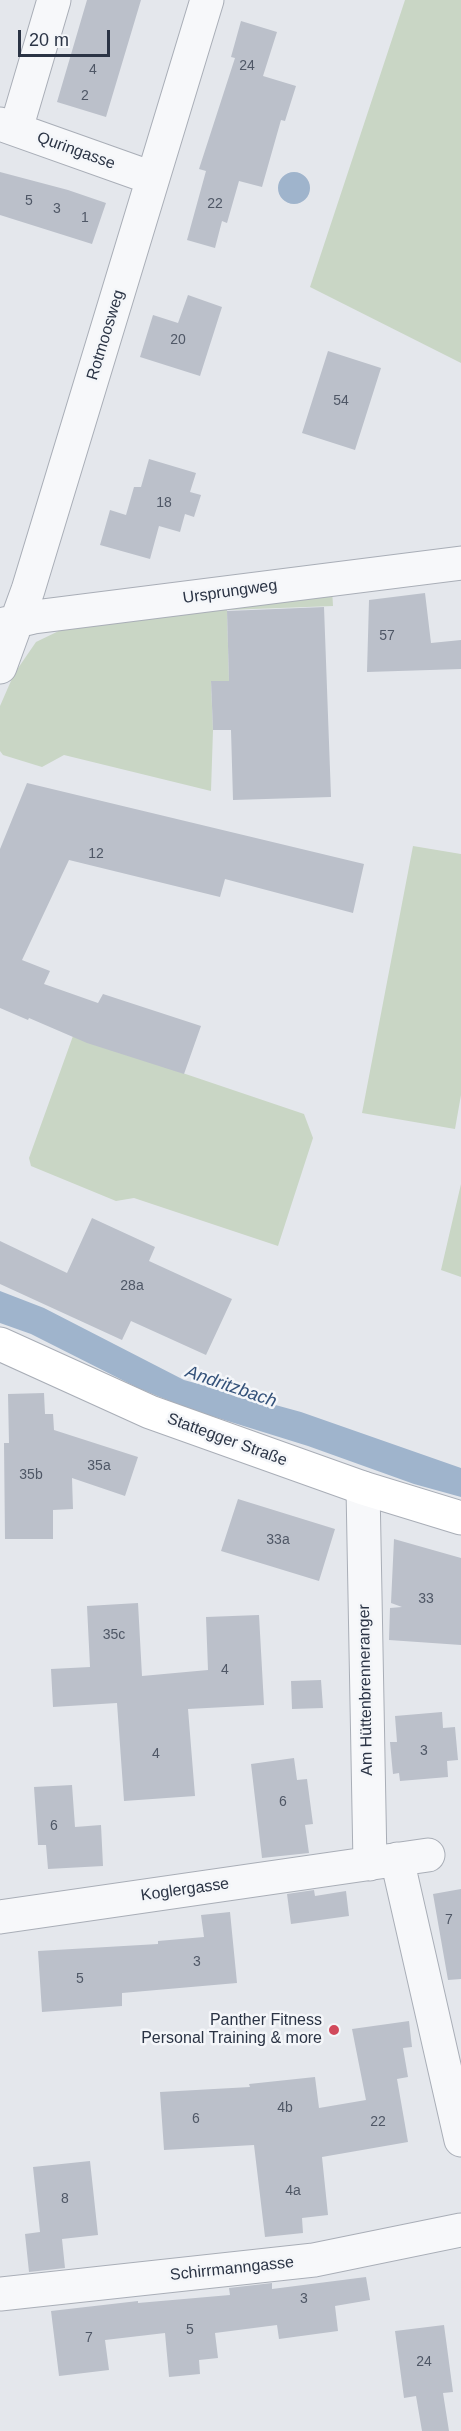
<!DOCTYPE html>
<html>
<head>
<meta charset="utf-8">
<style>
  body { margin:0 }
  #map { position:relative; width:461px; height:2431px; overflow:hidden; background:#e4e7ec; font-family:Arial,sans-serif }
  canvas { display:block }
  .scale { position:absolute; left:18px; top:30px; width:92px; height:27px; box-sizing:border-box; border:3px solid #2b3445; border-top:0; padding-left:8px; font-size:18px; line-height:21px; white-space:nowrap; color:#2b3445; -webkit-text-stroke:4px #f4f6f9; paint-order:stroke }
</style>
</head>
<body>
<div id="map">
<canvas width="461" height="2431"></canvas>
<div class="scale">20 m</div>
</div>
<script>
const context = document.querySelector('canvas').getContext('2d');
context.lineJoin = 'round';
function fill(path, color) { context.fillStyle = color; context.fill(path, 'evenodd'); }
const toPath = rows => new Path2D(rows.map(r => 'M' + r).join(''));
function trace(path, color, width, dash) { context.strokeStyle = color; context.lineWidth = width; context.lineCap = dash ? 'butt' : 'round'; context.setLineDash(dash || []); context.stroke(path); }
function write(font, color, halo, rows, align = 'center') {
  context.font = font + ' Arial,sans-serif'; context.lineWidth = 5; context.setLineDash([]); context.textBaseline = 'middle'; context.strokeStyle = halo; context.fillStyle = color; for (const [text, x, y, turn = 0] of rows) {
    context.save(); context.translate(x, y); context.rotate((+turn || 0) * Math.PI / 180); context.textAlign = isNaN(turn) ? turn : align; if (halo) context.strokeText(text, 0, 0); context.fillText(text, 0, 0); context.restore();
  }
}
fill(toPath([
  [405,0,461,0,461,363,310,287],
  [332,589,333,606,227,610,229,681,211,682,213,730,211,791,64,755,42,767,3,755,0,751,0,706,14,674,36,642,69,626],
  [413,846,461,854,461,1095,455,1129,362,1113],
  [73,1036,304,1114,313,1138,278,1246,134,1198,116,1201,31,1166,29,1158],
  [461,1184,461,1277,441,1270]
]), '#c9d6c5');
fill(toPath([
  '278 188a16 16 0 1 1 32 0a16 16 0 1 1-32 0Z',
  [0,1291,44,1308,184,1380,301,1412,461,1468,461,1497,414,1484,308,1446,189,1409,138,1388,31,1334,0,1323]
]), '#9fb4cc');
fill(toPath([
  [87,0,141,0,106,117,57,102],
  [241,21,277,32,263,76,296,86,285,121,281,120,262,187,239,181,227,223,222,221,215,248,187,240,206,171,199,169,235,58,231,57],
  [0,172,68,190,106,203,92,244,0,215],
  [188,295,222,307,200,376,140,357,153,315,178,323],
  [328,351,381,368,355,450,302,433],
  [149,459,196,473,190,492,201,495,194,517,185,514,180,532,159,526,150,559,100,545,110,510,126,515,134,487,141,487],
  [425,593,431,643,461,640,461,669,367,672,369,600],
  [324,607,331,797,233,800,231,730,213,730,211,681,229,681,227,611],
  [27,783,364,864,353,913,225,879,220,897,69,860,22,960,50,971,44,984,98,1003,103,994,201,1026,184,1074,87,1043,29,1018,28,1020,0,1008,0,849],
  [92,1218,155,1247,149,1261,232,1299,206,1355,131,1321,122,1340,0,1284,0,1241,67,1273],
  [44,1393,45,1414,53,1414,54,1430,138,1457,125,1496,72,1478,73,1509,53,1510,53,1539,5,1539,4,1443,9,1443,8,1394],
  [238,1499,335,1529,319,1581,221,1551],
  [394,1539,461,1558,461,1645,389,1640,390,1608,402,1607,391,1603],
  [138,1603,142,1676,208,1670,206,1617,259,1615,264,1705,188,1709,195,1796,124,1801,117,1703,53,1707,51,1669,90,1667,87,1606],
  [321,1680,323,1708,292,1709,291,1681],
  [442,1712,443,1728,455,1727,458,1760,447,1761,448,1777,400,1781,399,1773,393,1774,390,1742,397,1742,395,1716],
  [294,1758,297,1780,307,1779,313,1824,305,1825,309,1853,262,1858,251,1764],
  [72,1785,75,1827,101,1825,103,1866,48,1869,46,1845,38,1845,34,1787],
  [461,1889,461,1979,448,1980,433,1894],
  [314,1890,315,1896,346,1891,349,1916,291,1924,287,1894],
  [230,1912,237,1983,122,1993,122,2006,42,2012,38,1951,158,1944,158,1941,204,1937,201,1915],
  [409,2021,412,2047,403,2048,408,2077,397,2079,408,2142,322,2157,328,2215,302,2218,303,2233,265,2237,254,2145,164,2150,160,2092,250,2087,249,2084,315,2077,319,2108,366,2100,352,2029],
  [90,2161,98,2235,62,2239,65,2268,29,2272,25,2234,40,2232,33,2167],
  [366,2277,370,2300,335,2306,338,2331,279,2339,277,2325,215,2333,218,2358,199,2360,200,2374,169,2377,165,2333,105,2340,109,2370,59,2376,51,2311,138,2301,138,2303,230,2295,229,2288,272,2283,272,2289],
  [444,2325,453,2392,443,2393,449,2431,422,2431,416,2396,404,2398,395,2331]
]), '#bbc0ca');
const street = toPath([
  [0,124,152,178],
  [16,129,54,0],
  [0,625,34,617,461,563],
  [0,667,28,590,207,0],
  [363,1488,370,1864],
  [397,1859,461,2140],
  [0,1917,428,1855],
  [0,2294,314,2260,461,2230]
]);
const secondary = toPath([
  [0,1344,150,1412,363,1488,461,1518]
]);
trace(street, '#a9aeb7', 35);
trace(secondary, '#a9aeb7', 35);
trace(street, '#f7f8fa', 33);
trace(secondary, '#fff', 33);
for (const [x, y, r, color] of [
  [334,2030,6,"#d1495b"]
]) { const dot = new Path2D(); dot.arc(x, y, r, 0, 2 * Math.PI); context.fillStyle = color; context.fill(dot); trace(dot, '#f4f6f9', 2); }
write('14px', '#4f5766', null, [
  ["24",247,66],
  ["4",93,70],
  ["2",85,96],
  ["5",29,201],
  ["22",215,204],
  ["3",57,209],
  ["1",85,218],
  ["20",178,340],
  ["54",341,401],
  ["18",164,503],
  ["57",387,636],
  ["12",96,854],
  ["28a",132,1286],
  ["35a",99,1466],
  ["35b",31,1475],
  ["33a",278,1540],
  ["33",426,1599],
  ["35c",114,1635],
  ["4",225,1670],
  ["3",424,1751],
  ["4",156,1754],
  ["6",283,1802],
  ["6",54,1826],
  ["7",449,1920],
  ["3",197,1962],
  ["5",80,1979],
  ["4b",285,2108],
  ["6",196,2119],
  ["22",378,2122],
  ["4a",293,2191],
  ["8",65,2199],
  ["3",304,2299],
  ["5",190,2330],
  ["7",89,2338],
  ["24",424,2362]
]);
write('16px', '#2b3445', '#f4f6f9', [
  ["Quringasse",76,151,20],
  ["Rotmoosweg",106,335,-73],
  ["Ursprungweg",230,592,-8],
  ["Stattegger Straße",227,1440,20],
  ["Am Hüttenbrenneranger",366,1690,-91],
  ["Koglergasse",185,1890,-8],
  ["Schirrmanngasse",232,2269,-6]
]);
write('16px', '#2b3445', '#f4f6f9', [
  ["Panther Fitness",322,2021],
  ["Personal Training & more",322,2039]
], 'right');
write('italic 18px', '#34527a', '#f4f6f9', [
  ["Andritzbach",231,1387,19]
]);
</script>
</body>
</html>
